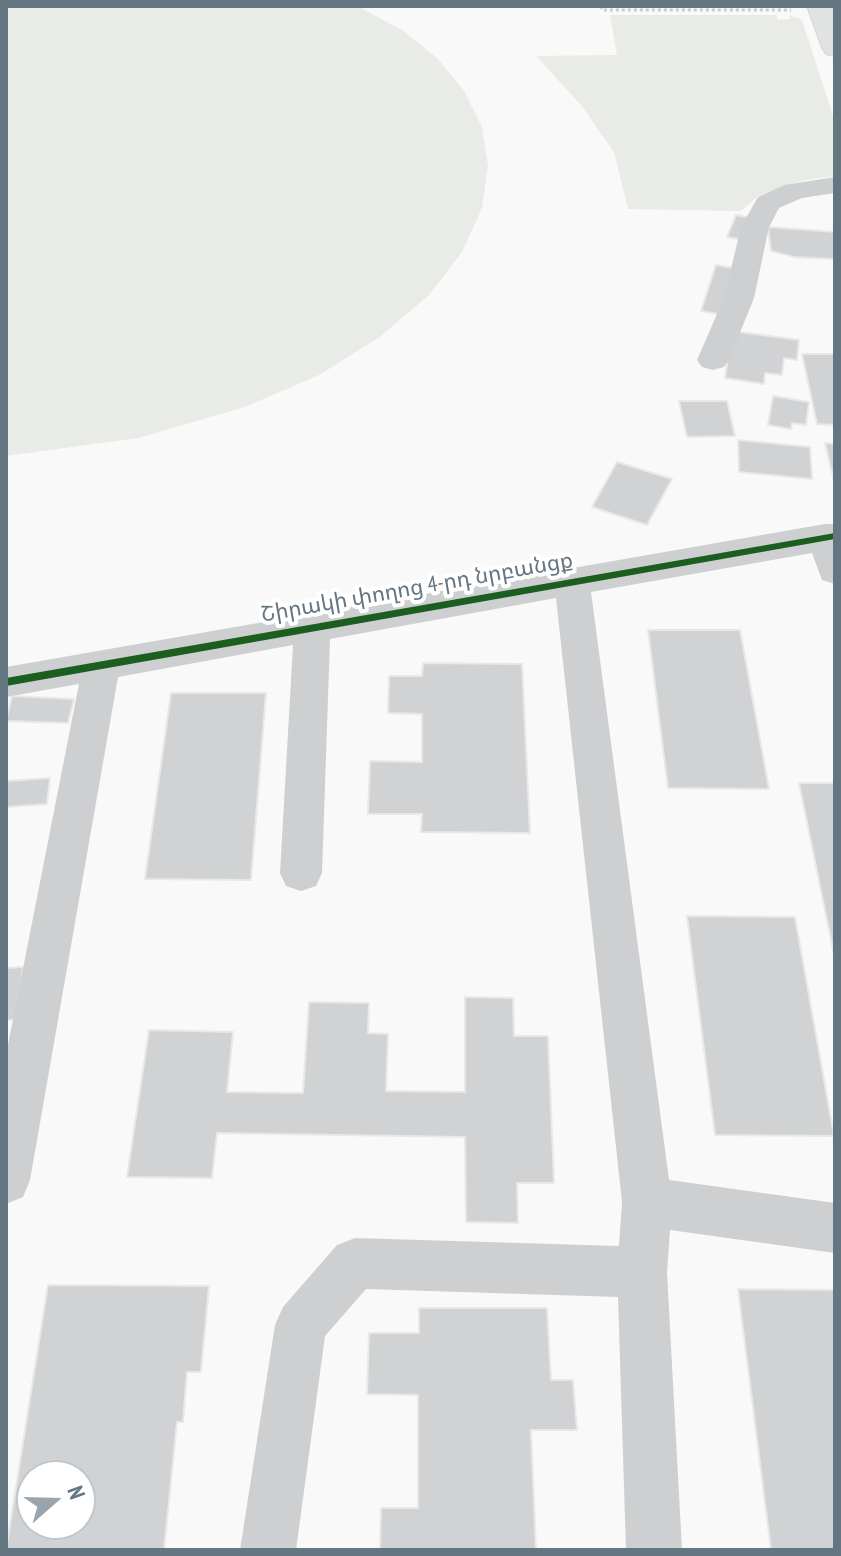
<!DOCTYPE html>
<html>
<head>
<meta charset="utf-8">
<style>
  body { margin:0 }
  #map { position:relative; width:841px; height:1556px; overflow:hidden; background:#f9f9f9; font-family:"PT Sans Narrow",sans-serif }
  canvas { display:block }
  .frame { position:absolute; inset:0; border:8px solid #657683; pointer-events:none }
  .north { position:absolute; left:16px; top:1460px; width:80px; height:80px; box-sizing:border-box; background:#fff; border:2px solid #c1c8cd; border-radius:50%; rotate:70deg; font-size:22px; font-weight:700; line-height:32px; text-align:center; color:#657683 }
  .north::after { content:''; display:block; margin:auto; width:28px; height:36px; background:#99a4ac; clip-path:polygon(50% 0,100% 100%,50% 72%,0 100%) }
</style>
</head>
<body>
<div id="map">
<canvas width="841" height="1556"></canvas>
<div class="frame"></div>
<div class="north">N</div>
</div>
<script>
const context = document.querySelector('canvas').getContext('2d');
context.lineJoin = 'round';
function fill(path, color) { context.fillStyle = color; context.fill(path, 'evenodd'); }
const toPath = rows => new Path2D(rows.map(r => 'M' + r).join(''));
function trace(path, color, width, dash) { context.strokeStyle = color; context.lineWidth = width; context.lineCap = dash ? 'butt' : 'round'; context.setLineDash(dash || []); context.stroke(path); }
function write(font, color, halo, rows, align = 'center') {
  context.font = font + ' "PT Sans Narrow","Noto Sans Armenian",sans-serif'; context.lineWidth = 8; context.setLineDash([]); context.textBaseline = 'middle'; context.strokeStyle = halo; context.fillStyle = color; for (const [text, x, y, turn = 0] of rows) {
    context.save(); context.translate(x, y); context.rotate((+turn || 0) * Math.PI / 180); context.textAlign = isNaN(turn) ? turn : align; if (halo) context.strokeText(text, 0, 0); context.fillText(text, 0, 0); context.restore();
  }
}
fill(toPath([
  [6,6,359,7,402,30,437,58,464,91,482,127,488,166,482,208,462,252,429,295,381,336,319,375,245,407,138,438,6,456],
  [610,15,776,15,778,20,790,19,789,15,802,20,835,122,835,176,805,180,758,196,741,211,628,209,614,152,581,105,536,56,617,55]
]), '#e8ebe6');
const building = toPath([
  [736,215,752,218,743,240,727,237,736,215],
  [768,227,835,232,835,259,794,257,771,251,768,227],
  [716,265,738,269,723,315,701,311,716,265],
  [732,331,799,340,797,360,784,358,782,375,765,373,764,384,725,378,732,331],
  [802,354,835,354,835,425,817,424,802,354],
  [773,396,809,402,806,425,792,423,791,429,768,425,773,396],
  [679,401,727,401,735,436,687,437,679,401],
  [738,440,810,447,812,479,739,472,738,440],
  [825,443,835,444,835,485,825,443],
  [617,462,672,479,647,525,592,507,617,462],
  [648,630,740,630,769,789,668,788,648,630],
  [423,663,522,664,530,833,421,832,422,814,368,814,370,761,422,762,422,714,388,713,389,676,422,676,423,663],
  [171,693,266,693,251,880,145,879,171,693],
  [12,696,74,699,68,723,6,721,12,696],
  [50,778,47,804,6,807,6,781,50,778],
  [799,783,835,783,835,959,799,783],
  [687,916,795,917,834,1136,715,1135,687,916],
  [23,967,17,1020,6,1020,6,968,23,967],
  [465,997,513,998,514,1036,548,1036,554,1183,517,1183,518,1223,466,1222,465,1137,217,1133,212,1178,127,1177,149,1030,233,1032,227,1092,303,1093,309,1002,369,1003,368,1033,388,1034,386,1091,465,1092,465,997],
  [48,1285,209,1286,201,1372,187,1372,183,1422,177,1422,164,1550,6,1550,48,1285],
  [32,1476,80,1476,80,1524,32,1524,32,1476],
  [738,1289,835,1290,835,1550,771,1550,738,1289],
  [419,1308,547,1308,551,1380,573,1380,577,1430,531,1430,536,1550,380,1550,381,1508,418,1508,418,1395,367,1394,369,1333,419,1333,419,1308]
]);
fill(building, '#d0d2d3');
trace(building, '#e8e8e8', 2);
const highway = toPath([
  [807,6,833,6,835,56,826,54,822,48,807,6]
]);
trace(highway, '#d5d6d6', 2);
trace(toPath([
  [601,6,602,10,791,10]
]), '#cbcccd', 3, [3, 3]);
fill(toPath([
  [835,177,835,193,802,198,779,208,769,227,754,298,729,360,724,367,713,370,702,367,697,360,724,298,741,227,758,197,785,185,835,177],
  [825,524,835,524,835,584,822,580,812,553,591,592,669,1180,835,1203,835,1253,670,1230,667,1272,682,1550,626,1550,618,1297,366,1289,325,1336,296,1550,240,1550,275,1325,283,1307,337,1245,355,1238,619,1246,622,1202,556,598,330,639,322,873,316,886,301,891,286,886,280,873,293,645,118,677,30,1180,23,1197,6,1204,6,1055,79,684,6,697,6,667,825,524]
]), '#cecfd0');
fill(highway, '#e1e2e2');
fill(toPath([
  [835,533,835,539,6,686,6,678,835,533]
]), '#1b5e20');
write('22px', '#657683', '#fff', [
  ["Շիրակի փողոց 4-րդ նրբանցք",417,588,-10]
]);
</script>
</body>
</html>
